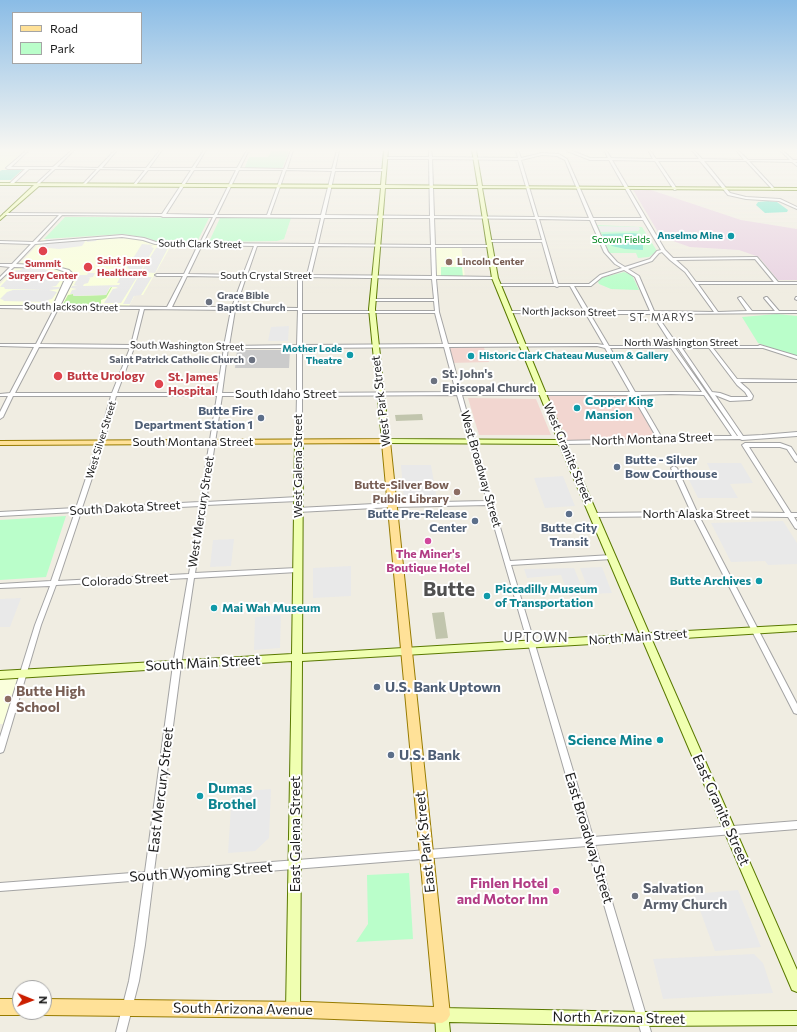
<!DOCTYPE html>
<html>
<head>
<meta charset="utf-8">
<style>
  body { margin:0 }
  #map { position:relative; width:797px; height:1032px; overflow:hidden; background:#f0ede2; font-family:Commissioner,sans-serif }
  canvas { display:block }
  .legend { position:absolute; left:12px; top:12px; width:130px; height:52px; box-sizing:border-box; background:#fff; border:1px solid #a5a5a5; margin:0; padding:5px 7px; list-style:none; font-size:12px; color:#1d1d1d }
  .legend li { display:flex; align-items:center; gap:8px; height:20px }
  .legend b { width:20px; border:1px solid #a5a5a5 }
  .north { position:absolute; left:12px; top:980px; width:40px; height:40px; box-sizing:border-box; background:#fff; border:1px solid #a5a5a5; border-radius:50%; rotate:91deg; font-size:11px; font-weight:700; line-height:16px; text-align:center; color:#1d1d1d }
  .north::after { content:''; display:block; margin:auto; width:14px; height:18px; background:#cb1e00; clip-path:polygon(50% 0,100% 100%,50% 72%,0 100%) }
</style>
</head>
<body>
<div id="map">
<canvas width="797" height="1032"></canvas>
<ul class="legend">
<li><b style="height:5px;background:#ffe198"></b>Road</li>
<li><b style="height:11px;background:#bafeca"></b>Park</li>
</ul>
<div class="north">N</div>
</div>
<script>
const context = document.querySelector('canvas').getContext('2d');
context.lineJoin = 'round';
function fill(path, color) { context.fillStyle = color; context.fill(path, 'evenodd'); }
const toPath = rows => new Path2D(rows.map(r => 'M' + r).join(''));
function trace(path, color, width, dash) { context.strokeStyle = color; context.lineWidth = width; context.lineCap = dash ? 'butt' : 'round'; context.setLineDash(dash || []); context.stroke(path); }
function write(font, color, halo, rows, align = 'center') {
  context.font = font + ' Commissioner,sans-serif'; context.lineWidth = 4; context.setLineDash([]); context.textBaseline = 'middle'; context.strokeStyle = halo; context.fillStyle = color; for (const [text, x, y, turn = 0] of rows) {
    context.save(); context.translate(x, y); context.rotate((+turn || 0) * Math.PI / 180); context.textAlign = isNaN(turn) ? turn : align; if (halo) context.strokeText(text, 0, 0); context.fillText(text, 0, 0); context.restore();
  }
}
fill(toPath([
  [446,345,483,345,489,362,450,363],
  [633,393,661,439,562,442,543,394],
  [468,398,536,399,551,435,479,435]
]), '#f2d6d0');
fill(toPath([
  [633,190,651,190,741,220,797,229,797,280,778,280,759,257,739,250,690,247,670,240,658,232]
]), '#e9d3e2');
fill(toPath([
  [0,150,25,150,3,169,24,169,9,183,0,183],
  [113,235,126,235,155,242,173,242,143,295,135,295,129,306,0,305,0,284,43,239,69,239],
  [433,245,461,245,465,278,434,278],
  [23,674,8,724,0,724,0,675]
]), '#faffdc');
fill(toPath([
  [237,350,290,350,289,368,235,368]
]), '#cbcbcb');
fill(toPath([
  [422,414,423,420,396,421,395,415],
  [444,612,448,638,436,639,432,613]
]), '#c1c5ad');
fill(toPath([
  [111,287,112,287,106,298,101,300,101,305,63,304,68,295,73,294,74,296,106,295]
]), '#bdefa3');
fill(toPath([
  [271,151,289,151,282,169,244,169,249,157,268,157],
  [65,217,90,217,209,218,197,242,156,241,148,238,123,234,44,239],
  [220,218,291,218,284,239,277,241,209,242],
  [597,225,642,227,657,251,649,257,638,258,636,253,609,253],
  [441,267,462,267,463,277,441,277],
  [624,272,632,275,639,290,611,289,599,284,598,282,601,278],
  [777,314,797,316,797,357,758,343,742,317],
  [66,516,46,577,0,580,0,520],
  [409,873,413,939,356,942,368,924,367,875]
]), '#bafeca');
fill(toPath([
  [2,170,22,170,11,180,0,180,0,171],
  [768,201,777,202,788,210,787,212,765,213,756,205,758,202],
  [632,233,640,234,643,237,643,250,625,249,612,246,606,241,602,234]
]), '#78e7cc');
fill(toPath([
  [598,226,639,227,640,229,638,231,601,232],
  [113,235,133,236,132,238,97,239,96,241,87,242,86,240,82,246,59,249,39,247,46,239,69,239],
  [142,244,153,245,151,247,154,248,140,272,135,272,133,277,137,277,121,303,104,303,113,289,118,288,116,287,110,287,106,295,73,296,74,294,70,294,72,290,77,289,71,288,72,286,78,285,74,285,79,275,87,275,88,273,95,273,93,277,87,278,90,278,88,283,84,284,83,286,119,285,120,283,117,283,122,274,126,274,130,269,127,268],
  [161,246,169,246,155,273,141,272,156,248],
  [23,268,44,269,63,277,56,286,51,287,60,287,59,289,49,290,57,292,52,299,48,300,46,302,3,301,4,300,0,299,7,292,13,290,44,290,5,289,4,287,0,287,16,270,20,270],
  [138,277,152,277,141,295,134,296,130,304,123,304],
  [289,326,288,341,268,341,271,327],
  [707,463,741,463,753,483,730,484,738,498,698,498,684,470,710,470],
  [401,465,431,465,437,500,404,501],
  [563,476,575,506,545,508,534,478],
  [783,521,797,543,797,564,768,565,765,561,731,562,711,523],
  [234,539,231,566,210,567,213,540],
  [351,566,351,596,313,598,313,568],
  [602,567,612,593,590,594,580,568],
  [574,568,585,595,569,596,561,575,527,578,524,569],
  [21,598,10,627,0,627,0,599],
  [281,615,280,648,254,650,255,617],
  [271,789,269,838,255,851,228,853,232,792],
  [738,890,761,947,715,951,694,894],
  [754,954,763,963,773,993,663,999,653,959]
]), '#e9e9e9');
const street = toPath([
  [27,150,29,150,11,167,53,167,72,150,74,150,57,167,98,168,115,150,117,150,102,168,146,168,160,150,162,150,149,168,192,168,204,150,206,150,195,168,237,168,247,150,249,150,240,168,284,169,291,150,293,150,287,169,332,169,337,150,339,150,335,169,385,169,384,171,335,171,325,215,430,216,429,159,385,159,384,158,385,157,429,157,429,150,431,150,432,157,518,158,516,150,518,150,521,158,542,153,559,154,567,159,593,218,642,218,609,160,590,160,567,151,567,150,570,150,590,158,608,158,604,150,606,150,611,158,653,159,648,150,650,150,656,159,699,159,692,150,694,150,702,159,744,160,736,150,738,150,748,160,790,160,780,150,782,150,793,160,797,160,797,162,795,162,797,163,797,166,792,162,749,161,774,188,774,190,773,190,746,161,704,161,730,193,746,197,780,199,797,207,797,209,779,201,746,199,728,195,700,161,658,161,677,189,675,190,674,190,655,161,612,160,665,250,673,258,756,257,757,257,778,282,797,282,797,284,698,284,718,312,747,311,738,298,740,297,741,297,752,311,775,311,764,298,766,297,767,297,779,311,797,311,797,313,656,314,672,337,680,346,758,346,760,345,797,356,797,359,763,348,713,348,737,379,797,380,797,382,740,382,749,390,753,396,752,399,750,400,730,401,715,395,743,436,762,435,797,432,797,436,742,440,740,439,670,440,648,443,562,444,560,443,559,442,560,441,648,439,657,438,632,395,462,395,475,442,510,561,612,555,615,557,612,559,511,565,593,837,797,821,797,829,595,845,651,1032,641,1032,587,846,153,880,145,945,139,981,126,1032,116,1032,129,981,135,945,144,880,0,891,0,883,145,872,173,665,188,578,56,585,41,625,4,750,3,752,0,753,0,737,35,625,50,586,0,588,0,584,51,581,75,512,0,516,0,512,76,508,98,442,111,396,13,396,3,417,0,419,0,412,8,396,0,396,0,394,10,393,34,347,0,346,0,344,36,344,53,311,51,310,52,309,0,308,0,306,53,306,65,279,66,272,54,268,14,267,0,280,0,277,10,267,0,266,0,264,12,264,31,244,0,243,0,241,33,242,59,215,5,215,3,214,5,213,162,214,191,170,148,170,135,186,133,185,145,170,100,169,85,185,83,184,84,183,97,169,55,169,38,185,37,185,37,183,52,169,29,169,12,185,10,185,10,183,25,169,8,169,6,168,27,150],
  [542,155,557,156,565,160,589,218,538,217,521,160,542,155],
  [432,159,518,160,535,217,434,216,432,159],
  [194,170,236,170,214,215,166,214,194,170],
  [239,170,283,170,267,215,217,215,239,170],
  [286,170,332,171,321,215,270,215,286,170],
  [62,215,161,216,163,217,213,217,200,243,156,242,144,238,122,235,37,242,62,215],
  [216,217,321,218,315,244,203,243,216,217],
  [324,218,430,218,431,245,318,244,324,218],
  [434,218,536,219,542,240,489,240,487,241,489,242,542,242,554,284,498,284,496,285,498,286,555,286,557,287,559,286,570,286,584,311,508,311,506,312,508,313,586,314,604,345,597,344,448,344,439,312,436,279,495,279,497,278,495,277,436,276,435,247,489,247,491,246,489,245,435,245,434,218],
  [539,219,590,220,604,252,615,264,622,268,600,275,589,284,558,284,539,219],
  [594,220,643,220,661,250,657,251,650,259,625,267,617,262,608,252,594,220],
  [122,237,143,240,155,244,198,245,184,274,157,274,155,275,157,276,183,276,167,307,60,306,75,276,69,270,54,266,16,264,35,244,122,237],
  [202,245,254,246,243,275,188,274,202,245],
  [257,246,314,246,307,275,247,275,257,246],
  [318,246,431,247,432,276,311,275,318,246],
  [662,252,670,260,685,272,714,312,654,311,639,276,628,269,652,261,659,253,662,252],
  [755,259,774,282,696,282,687,270,676,260,755,259],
  [624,270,635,277,650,311,589,311,574,286,591,286,602,277,624,270],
  [187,276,243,277,232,307,172,307,187,276],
  [246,277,298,277,298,308,236,307,246,277],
  [302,277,432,279,434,299,372,299,370,300,372,301,434,301,435,311,302,311,302,277],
  [58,309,140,309,131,345,40,344,58,309],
  [144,309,231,310,224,346,135,345,144,309],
  [235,310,298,310,297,345,229,346,235,310],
  [302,313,435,313,443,344,302,345,302,313],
  [590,314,652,314,668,339,676,346,673,346,672,343,670,343,668,344,669,346,609,346,590,314],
  [597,346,605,348,630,392,461,392,449,347,597,346],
  [39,347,130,348,112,393,15,393,39,347],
  [444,347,456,392,302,393,302,348,444,347],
  [134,348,224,348,217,393,117,393,134,348],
  [228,348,297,348,297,393,222,393,228,348],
  [610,348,671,348,702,392,635,392,610,348],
  [675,348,678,348,738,436,737,436,675,348],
  [682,348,709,348,737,385,745,392,748,397,731,397,720,393,712,392,682,348],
  [671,394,704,395,732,436,670,436,662,438,637,395,671,394],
  [457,395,487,501,393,503,298,508,295,510,298,512,393,507,488,505,584,838,154,871,181,665,194,578,297,572,300,570,297,568,195,573,206,505,298,501,301,499,298,497,206,502,222,396,297,396,296,442,299,444,302,442,302,396,457,395],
  [116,396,217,396,200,502,82,508,104,442,116,396],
  [200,506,189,574,58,581,81,512,200,506],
  [796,297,797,297,797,300,795,299,796,297],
  [745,443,780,443,791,447,797,456,797,462,795,461,787,449,780,447,749,447,791,513,797,513,797,517,794,517,797,522,797,529,795,528,788,517,699,516,797,704,797,714,794,713,693,516,594,517,591,515,594,513,691,512,671,468,674,466,677,468,697,512,785,513,742,445,745,443]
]);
const secondary = toPath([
  [384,150,388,150,385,185,478,186,472,150,476,150,482,186,797,188,797,190,482,188,498,278,566,442,649,633,797,625,797,631,652,640,797,970,797,992,792,990,643,641,302,661,300,1011,298,1016,293,1018,288,1016,286,1011,292,661,0,679,0,671,292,654,295,442,299,440,303,442,302,654,640,634,559,444,386,443,382,441,369,309,381,188,39,186,0,220,0,217,34,185,0,185,0,183,381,185,384,150],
  [385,188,478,188,492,278,558,440,389,439,375,309,385,188],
  [442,1008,642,1012,797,1011,797,1025,642,1026,449,1022,450,1032,436,1032,435,1015,437,1010,442,1008]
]);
const primary = toPath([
  [386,439,390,441,450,1015,447,1020,442,1023,307,1018,44,1015,39,1012,44,1012,44,999,307,1002,434,1007,382,443,0,445,0,441,386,439],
  [0,999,20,999,20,1012,25,1012,20,1015,0,1015,0,999]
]);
trace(street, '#a4a4a4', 2);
trace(secondary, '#5a7900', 2);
trace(primary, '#977b00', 2);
fill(street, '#fff');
fill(secondary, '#f0ffb1');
fill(primary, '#ffe198');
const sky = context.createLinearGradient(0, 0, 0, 294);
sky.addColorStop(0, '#8abce6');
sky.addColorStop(0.51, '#f8f7f2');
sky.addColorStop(1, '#f8f7f200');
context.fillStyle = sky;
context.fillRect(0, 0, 797, 294);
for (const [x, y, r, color] of [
  [731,236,4,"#0f9aa8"],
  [43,251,5,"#e0444e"],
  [449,262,4,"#8d6e63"],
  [88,267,5,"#e0444e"],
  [209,302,4,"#6b7280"],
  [350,355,4,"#0f9aa8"],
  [471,356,4,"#0f9aa8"],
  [252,360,4,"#6b7280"],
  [58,376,5,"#e0444e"],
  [434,381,4,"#6b7280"],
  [159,384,5,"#e0444e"],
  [577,408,4,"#0f9aa8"],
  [261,418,4,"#5c6f8a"],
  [617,467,4,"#5c6f8a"],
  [457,492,4,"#8d6e63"],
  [569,514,4,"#5c6f8a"],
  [475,521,4,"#5c6f8a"],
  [428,541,4,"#d1479c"],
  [759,581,4,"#0f9aa8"],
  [487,596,4,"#0f9aa8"],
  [214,608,4,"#0f9aa8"],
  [377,687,4,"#5c6f8a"],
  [8,699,4,"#8d6e63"],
  [660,740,4,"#0f9aa8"],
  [391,755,4,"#5c6f8a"],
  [200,796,4,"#0f9aa8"],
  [556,891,4,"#d1479c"],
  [635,896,4,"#6b7280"]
]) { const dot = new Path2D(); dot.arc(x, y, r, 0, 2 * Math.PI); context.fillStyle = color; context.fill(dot); trace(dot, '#fff', 1.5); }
write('bold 10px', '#0d838f', '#fff', [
  ["Anselmo Mine",723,236],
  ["Mother Lode",342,349],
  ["Theatre",342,361],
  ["Historic Clark Chateau Museum & Gallery",479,356,"left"]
], 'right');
write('10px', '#01861f', '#fff', [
  ["Scown Fields",621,240]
]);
write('10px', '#1d1d1d', '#fff', [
  ["South Clark Street",200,244,1],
  ["South Crystal Street",266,276],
  ["South Jackson Street",71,307,1],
  ["North Jackson Street",569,312,1],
  ["North Washington Street",681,343],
  ["South Washington Street",187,346,1],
  ["West Silver Street",101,440,-73]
]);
write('bold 10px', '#be3a42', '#fff', [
  ["Saint James",97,261],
  ["Healthcare",97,273],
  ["Summit",43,264,"center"],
  ["Surgery Center",43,276,"center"]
], 'left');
write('bold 10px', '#785e54', '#fff', [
  ["Lincoln Center",457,262]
], 'left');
write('bold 10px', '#5b616d', '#fff', [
  ["Grace Bible",217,296],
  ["Baptist Church",217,308],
  ["Saint Patrick Catholic Church",244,360,"right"]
], 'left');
context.letterSpacing = '1px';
write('11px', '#505050', '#fff', [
  ["ST. MARYS",662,317]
]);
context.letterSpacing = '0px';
write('bold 12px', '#5b616d', '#fff', [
  ["St. John's",442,374],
  ["Episcopal Church",442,388]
], 'left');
write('bold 12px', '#be3a42', '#fff', [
  ["Butte Urology",67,376],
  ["St. James",168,377],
  ["Hospital",168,391]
], 'left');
write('12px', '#1d1d1d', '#fff', [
  ["South Idaho Street",286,394],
  ["West Park Street",381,401,-97],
  ["North Montana Street",652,439,-2],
  ["South Montana Street",193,442],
  ["West Granite Street",568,453,67],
  ["West Galena Street",298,466,-90],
  ["West Broadway Street",481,469,74],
  ["South Dakota Street",125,508,-3],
  ["West Mercury Street",201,512,-81],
  ["North Alaska Street",696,514],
  ["Colorado Street",125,580,-3],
  ["North Main Street",638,637,-4]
]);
write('bold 12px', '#0d838f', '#fff', [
  ["Copper King",585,401],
  ["Mansion",585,415],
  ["Butte Archives",751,581,"right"],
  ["Piccadilly Museum",495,589],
  ["of Transportation",495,603],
  ["Mai Wah Museum",222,608]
], 'left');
write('bold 12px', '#4e5e75', '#fff', [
  ["Butte Fire",253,411],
  ["Department Station 1",253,425],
  ["Butte - Silver",625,460,"left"],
  ["Bow Courthouse",625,474,"left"],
  ["Butte Pre-Release",467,514],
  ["Center",467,528],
  ["Butte City",569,528,"center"],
  ["Transit",569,542,"center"]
], 'right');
write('bold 12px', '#785e54', '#fff', [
  ["Butte-Silver Bow",449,485],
  ["Public Library",449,499]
], 'right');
write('bold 12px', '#b23c85', '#fff', [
  ["The Miner's",428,554],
  ["Boutique Hotel",428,568]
]);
context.letterSpacing = '1px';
write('13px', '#505050', '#fff', [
  ["UPTOWN",536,638]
]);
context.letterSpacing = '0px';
write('14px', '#1d1d1d', '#fff', [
  ["South Main Street",203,663,-3],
  ["East Mercury Street",161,790,-83],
  ["East Granite Street",721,810,66],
  ["East Galena Street",295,834,-90],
  ["East Broadway Street",589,838,73],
  ["East Park Street",425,842,-96],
  ["South Wyoming Street",201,872,-4],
  ["South Arizona Avenue",243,1009,1],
  ["North Arizona Street",619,1018,1]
]);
write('bold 14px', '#4e5e75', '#fff', [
  ["U.S. Bank Uptown",385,687],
  ["U.S. Bank",399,755]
], 'left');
write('bold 14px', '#785e54', '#fff', [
  ["Butte High",16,691],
  ["School",16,707]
], 'left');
write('bold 14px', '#0d838f', '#fff', [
  ["Science Mine",652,740],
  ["Dumas",208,788,"left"],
  ["Brothel",208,804,"left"]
], 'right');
write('bold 14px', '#b23c85', '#fff', [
  ["Finlen Hotel",548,883],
  ["and Motor Inn",548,899]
], 'right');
write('bold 14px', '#5b616d', '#fff', [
  ["Salvation",643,888],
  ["Army Church",643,904]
], 'left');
write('bold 20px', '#505050', '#fff', [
  ["Butte",449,589]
]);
</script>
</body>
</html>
